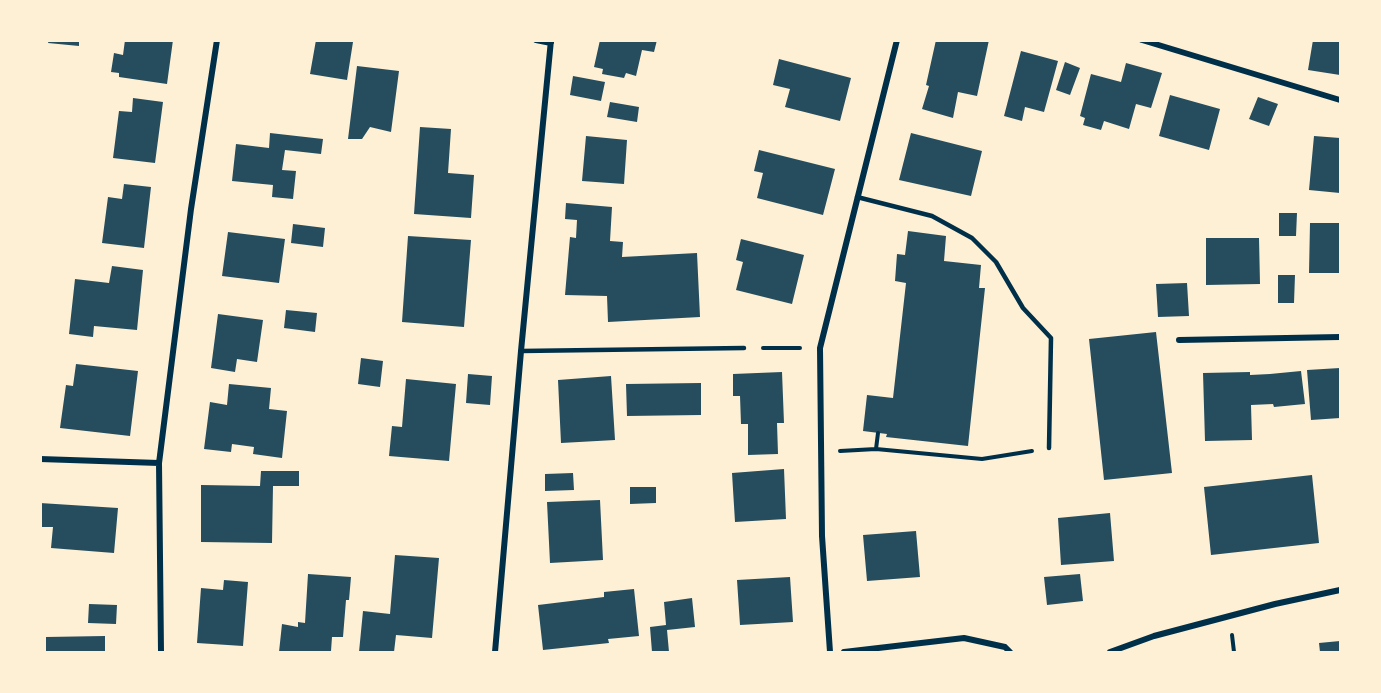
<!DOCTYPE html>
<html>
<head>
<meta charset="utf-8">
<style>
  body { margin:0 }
  #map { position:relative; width:1381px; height:693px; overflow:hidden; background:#fdf0d5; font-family:Signika,sans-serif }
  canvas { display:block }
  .frame { position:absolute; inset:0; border:42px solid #fdf0d5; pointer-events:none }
</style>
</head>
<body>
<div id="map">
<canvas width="1381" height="693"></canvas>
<div class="frame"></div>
</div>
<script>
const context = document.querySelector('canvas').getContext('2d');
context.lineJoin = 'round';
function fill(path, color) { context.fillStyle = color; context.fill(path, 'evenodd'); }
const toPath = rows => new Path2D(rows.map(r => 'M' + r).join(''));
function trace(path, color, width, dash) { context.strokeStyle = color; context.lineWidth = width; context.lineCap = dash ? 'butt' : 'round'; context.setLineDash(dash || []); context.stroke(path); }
fill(toPath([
  [49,40,79,40,79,46,48,43],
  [125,40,173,40,167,84,119,77,119,73,111,72,114,53,123,55],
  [316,40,353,42,347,80,310,74],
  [600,40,657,40,654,52,642,50,636,76,626,73,624,78,602,74,603,69,594,67],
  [936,40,989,40,977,96,958,92,953,118,922,109,929,86,926,85],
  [1313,40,1340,40,1340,75,1308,70],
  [1021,51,1058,61,1044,112,1025,107,1022,121,1004,116],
  [779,59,851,78,840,121,785,107,790,89,773,85],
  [1065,62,1080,68,1070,95,1056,90],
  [1126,63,1162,73,1151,108,1136,104,1129,129,1104,121,1101,130,1083,125,1085,118,1080,116,1091,74,1121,82],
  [357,66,399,71,391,132,370,127,362,139,348,139],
  [573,76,605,82,601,101,570,95],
  [1170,95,1220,109,1209,150,1159,136],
  [1258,97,1278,104,1269,126,1249,119],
  [133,98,163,102,155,163,113,158,119,111,132,112],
  [610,102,639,107,637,122,607,117],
  [420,127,451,129,448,173,474,175,471,218,414,214],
  [270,133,323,139,321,154,285,150,282,170,296,171,293,199,272,197,273,185,232,181,236,144,269,148],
  [911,133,982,151,971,196,899,180],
  [586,136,627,140,624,184,582,181],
  [1314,136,1340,138,1340,193,1309,190],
  [759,150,835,169,823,215,757,198,763,173,754,171],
  [124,184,151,187,144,248,102,243,108,197,122,199],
  [566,203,612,207,610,241,623,242,622,257,697,253,700,317,608,322,607,296,565,295,570,237,576,238,577,220,565,219],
  [1279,213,1297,213,1296,236,1279,236],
  [1310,223,1340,223,1340,273,1309,273],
  [293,224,325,228,323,247,291,243],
  [908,231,946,236,944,261,981,265,979,288,985,288,968,446,886,437,887,434,863,431,867,395,893,398,906,283,895,281,897,254,905,255],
  [228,232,285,239,279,283,222,276],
  [408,236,471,240,464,327,402,322],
  [1206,238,1259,238,1260,284,1206,285],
  [741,239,804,255,792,304,736,290,743,262,736,260],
  [112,266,143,270,137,330,94,326,93,337,69,334,75,279,109,283],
  [1278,275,1295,275,1294,303,1278,303],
  [1187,283,1189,316,1158,317,1156,284],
  [286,310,317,313,315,332,284,328],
  [218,314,263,320,257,362,237,359,235,372,211,368],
  [1156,332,1172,473,1104,480,1089,339],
  [361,358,383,361,380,387,358,384],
  [76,364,138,371,130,436,60,428,66,385,73,386],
  [1340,368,1340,418,1311,420,1307,370],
  [1301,371,1305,404,1274,407,1273,404,1251,405,1252,440,1205,441,1203,373,1250,372,1250,375,1270,374],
  [782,372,784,423,777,423,778,454,748,455,748,424,741,424,740,396,733,396,733,374],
  [468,374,492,376,490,405,466,403],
  [611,376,615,440,561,443,558,380],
  [406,379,456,384,449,461,389,456,392,426,402,427],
  [701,383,701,415,627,416,626,384],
  [229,384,271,388,269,409,287,411,282,458,253,454,254,447,232,444,231,452,204,449,210,402,227,405],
  [784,469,786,519,735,522,732,473],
  [261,471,299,471,299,486,273,486,272,543,201,542,201,485,260,486],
  [573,473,574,490,545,491,545,474],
  [1312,475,1319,543,1211,555,1204,487],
  [630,487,656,487,656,503,630,504],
  [600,500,603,560,550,563,547,502],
  [40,503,118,508,114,553,51,548,53,527,40,527],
  [1110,513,1114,561,1061,565,1058,518],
  [916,531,920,577,867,581,863,535],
  [395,555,439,558,432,638,396,635,394,652,359,652,363,611,390,614],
  [308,574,351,577,349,600,346,600,343,637,332,637,331,651,279,652,282,624,298,627,298,622,305,623],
  [1080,574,1083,601,1047,605,1044,577],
  [790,577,793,622,740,625,737,580],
  [224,580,248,582,243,646,197,643,201,588,223,590],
  [634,589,639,636,608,639,609,643,543,650,538,605,604,597,604,592],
  [692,598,695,627,667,630,669,652,652,652,650,627,666,625,664,602],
  [89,604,117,605,116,624,88,623],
  [105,636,105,652,46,652,46,637],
  [1340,641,1340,652,1320,652,1319,643]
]), '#264d5e');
trace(toPath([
  [763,348,800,348],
  [876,449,878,433],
  [840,451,876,449,982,459,1032,451],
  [1232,635,1234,652]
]), '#003049', 4);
trace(toPath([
  [857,197,932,216,972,238,996,262,1023,308,1051,338,1049,448],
  [521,351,744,348]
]), '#003049', 4.5);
trace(toPath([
  [536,40,551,43],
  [1142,40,1340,100],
  [1179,340,1340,337],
  [40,459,159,463],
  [161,652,159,463,191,209,217,40],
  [495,652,521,351,551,40],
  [830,652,822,536,820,348,897,40],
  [844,652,964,638,1005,647,1010,652],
  [1110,652,1154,636,1275,604,1340,590]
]), '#003049', 6);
</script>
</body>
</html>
